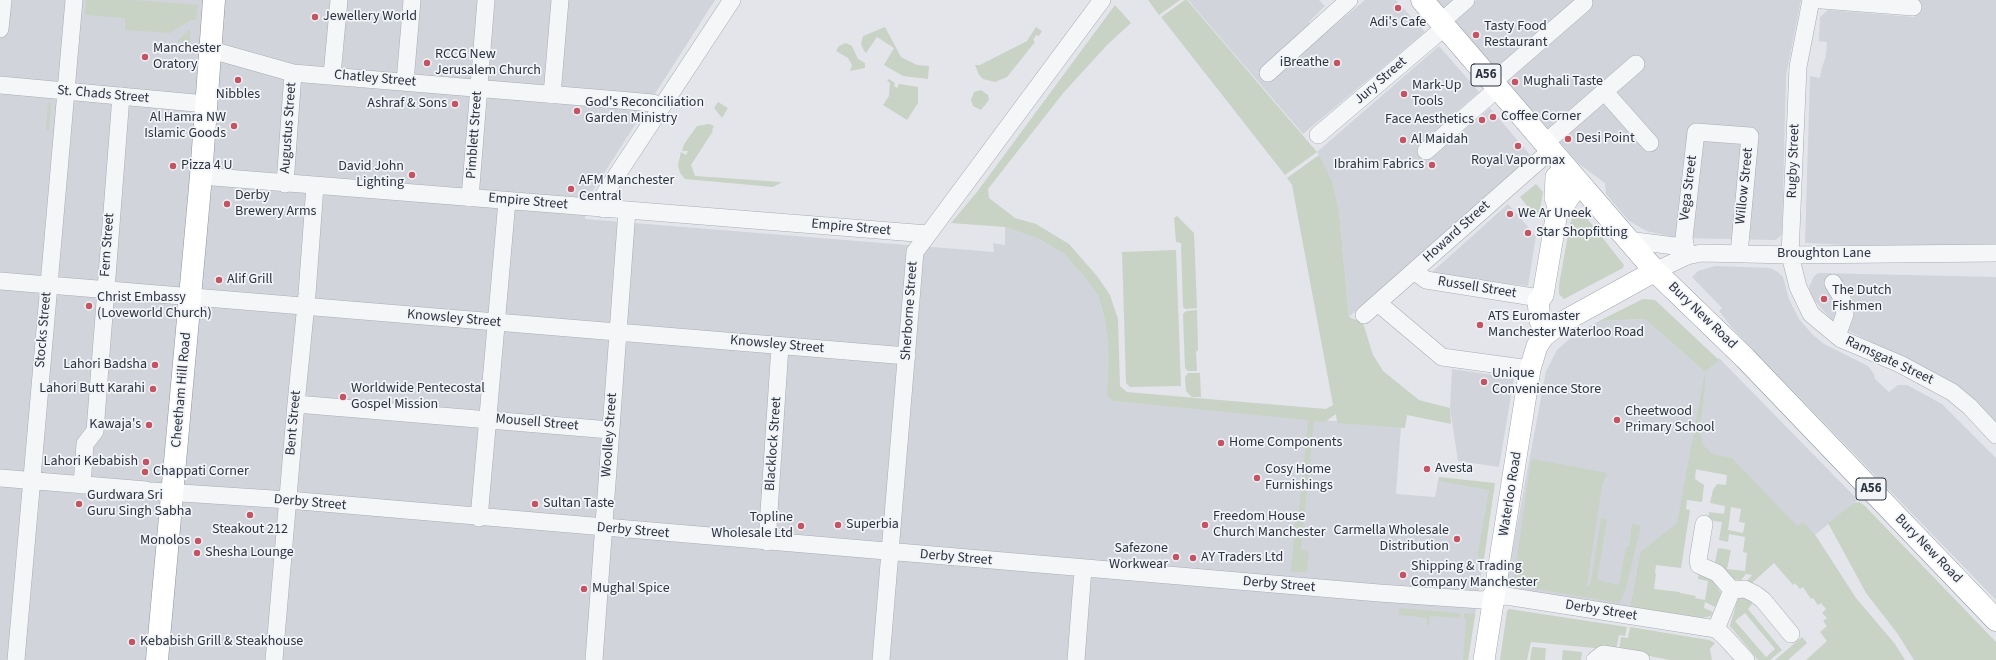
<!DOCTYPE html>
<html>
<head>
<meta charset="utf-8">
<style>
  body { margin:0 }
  canvas { display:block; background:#e3e5ea }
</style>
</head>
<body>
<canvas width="1996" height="660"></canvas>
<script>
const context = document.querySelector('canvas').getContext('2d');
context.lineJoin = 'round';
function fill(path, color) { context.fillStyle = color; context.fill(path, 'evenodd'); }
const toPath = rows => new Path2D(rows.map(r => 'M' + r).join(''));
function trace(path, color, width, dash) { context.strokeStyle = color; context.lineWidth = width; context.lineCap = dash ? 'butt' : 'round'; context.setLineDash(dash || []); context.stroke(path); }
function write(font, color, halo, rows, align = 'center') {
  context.font = font + ' "Source Sans 3",sans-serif'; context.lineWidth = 3.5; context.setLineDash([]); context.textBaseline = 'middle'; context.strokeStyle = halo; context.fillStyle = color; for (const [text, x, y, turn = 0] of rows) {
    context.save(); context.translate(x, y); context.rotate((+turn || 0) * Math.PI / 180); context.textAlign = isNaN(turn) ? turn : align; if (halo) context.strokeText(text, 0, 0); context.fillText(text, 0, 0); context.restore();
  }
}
fill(toPath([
  [0,0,715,0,587,200,585,219,994,252,993,243,1005,245,1005,227,1039,239,1064,254,1086,279,1098,296,1104,316,1108,344,1107,397,1113,401,1401,427,1396,494,1435,497,1438,481,1491,489,1480,585,1468,660,0,660],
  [1188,0,1319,0,1325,6,1309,22,1322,36,1365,0,1396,0,1425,32,1303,134],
  [1436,0,1454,0,1444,9],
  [1476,0,1801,0,1786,76,1782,234,1776,240,1677,238,1646,231,1628,220,1606,194,1605,183,1579,164,1454,21],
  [1914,0,1996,0,1996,249,1964,250,1805,243,1810,76,1820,78,1821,70,1826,56,1827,42,1819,41,1820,17,1828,10,1915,17],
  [1439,46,1479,92,1448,119,1451,122,1419,149,1429,159,1490,108,1531,156,1349,317,1339,212,1333,183,1317,152],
  [1508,204,1536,236,1528,286,1433,275,1431,273],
  [1715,266,1770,268,1778,272,1783,277,1789,299,1799,319,1813,335,1824,344,1868,366,1874,374,1875,379,1889,392,1898,385,1907,385,1942,404,1996,458,1996,600,1732,328,1719,311,1722,308,1692,277,1698,271],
  [1819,273,1996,277,1996,427,1954,384,1849,331,1832,320,1812,298,1809,287,1814,276],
  [1645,319,1705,372,1719,358,1858,500,1805,543,1727,475,1688,468,1677,524,1640,552,1630,607,1505,590,1546,371,1557,350,1575,334,1599,321],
  [1452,369,1514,378,1499,467,1458,461,1450,408]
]), '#d1d5db');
fill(toPath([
  [86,0,133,0,198,5,196,20,191,20,170,33,125,30,125,18,85,15],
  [1148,0,1180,0,1159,15],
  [1185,0,1187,0,1317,152,1285,175,1161,17],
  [1115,5,1131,23,1108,44,1064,92,988,189,989,198,1015,218,1036,224,1069,244,1097,276,1110,295,1118,319,1120,386,1127,392,1243,402,1326,409,1333,405,1292,185,1287,178,1319,155,1333,183,1339,212,1349,317,1363,323,1373,355,1383,371,1419,400,1450,408,1451,424,1407,415,1405,428,1337,423,1336,414,1325,422,1314,421,1301,549,1309,552,1307,572,1291,572,1295,522,1298,522,1308,420,1113,401,1107,397,1108,344,1104,316,1098,296,1086,279,1064,254,1039,239,1005,227,951,223,977,192],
  [885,27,901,57,917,65,929,66,928,79,903,76,884,65,894,48,877,37,866,53,864,51,861,44,863,36],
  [1036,27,1042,31,1039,36,1036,35,1033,40,1035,42,1007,77,995,82,983,79,979,75,975,65,980,65,1027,41],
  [190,29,190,42,178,42,177,41],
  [846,43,852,46,858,59,865,63,865,68,850,71,852,65,848,58,836,51,839,46],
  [889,79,895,83,894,86,897,88,899,84,918,87,918,103,907,120,883,105,889,96,890,83,887,81],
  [981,90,988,95,989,100,981,110,973,106,971,100,974,92],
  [718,102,728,108,722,118,714,108],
  [48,103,51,103,49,130,46,129],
  [709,124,714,126,712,130,713,131,691,165,695,176,782,182,773,187,685,179,680,173,678,165,681,152,686,155,688,151,682,151,684,144,697,126],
  [1536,184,1543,192,1540,211,1535,216,1520,197],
  [1578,212,1582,212,1624,265,1623,268,1564,299,1559,294,1559,285,1570,223,1574,215],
  [1177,216,1194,233,1197,308,1185,309,1183,307,1181,243,1176,242,1174,218],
  [1176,250,1181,386,1130,387,1126,383,1122,252],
  [1643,299,1655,300,1719,360,1705,372,1705,386,1700,428,1702,444,1712,454,1732,458,1797,526,1803,522,1816,536,1856,598,1895,644,1905,660,1806,660,1827,641,1820,632,1827,626,1823,621,1827,618,1822,613,1826,609,1821,603,1818,605,1813,598,1811,599,1803,587,1800,589,1795,583,1793,585,1774,563,1752,583,1747,581,1752,575,1746,574,1741,580,1733,579,1723,567,1715,562,1718,548,1731,550,1727,569,1745,571,1747,553,1743,552,1745,537,1729,534,1728,542,1719,540,1722,522,1708,520,1709,512,1724,514,1725,506,1710,503,1713,490,1717,484,1726,485,1727,475,1696,469,1695,479,1704,485,1702,502,1687,500,1686,509,1690,510,1681,568,1656,565,1655,573,1656,574,1654,589,1680,592,1680,593,1696,596,1695,598,1705,600,1708,581,1698,579,1699,574,1709,576,1721,593,1715,607,1705,602,1704,608,1713,612,1711,616,1702,618,1630,607,1640,552,1677,523,1705,372,1645,319,1599,321],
  [1731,507,1741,509,1739,522,1745,523,1743,533,1728,530],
  [1197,310,1198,350,1196,352,1197,371,1188,371,1185,368,1183,314,1186,311],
  [1188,373,1200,373,1201,397,1192,397,1186,391,1185,377],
  [1533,459,1608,473,1602,485,1587,586,1590,586,1601,518,1607,520,1597,580,1619,585,1626,547,1629,547,1632,524,1641,526,1625,592,1619,603,1513,585,1531,461],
  [1439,477,1495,483,1484,559,1479,558,1478,553,1489,490,1438,481],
  [1859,502,1864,505,1996,642,1996,660,1914,660,1897,633,1866,593,1828,523,1854,503],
  [1743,597,1751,601,1752,604,1748,609,1782,650,1770,660,1758,660,1730,626,1738,598],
  [1745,613,1775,649,1766,657,1735,621],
  [1399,608,1460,613,1460,618,1430,616,1429,625,1427,625,1427,618,1399,615],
  [1509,609,1627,627,1625,636,1619,635,1616,650,1531,642,1527,660,1500,660,1507,611],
  [1464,613,1475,614,1468,660,1463,660,1466,619,1464,618],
  [1630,627,1709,640,1715,643,1710,649,1712,660,1670,660,1619,650,1621,637,1628,638],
  [1802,637,1807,643,1788,660,1775,660],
  [1532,647,1546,648,1545,660,1530,660],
  [1563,650,1582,652,1581,660,1562,660]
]), '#c8d3c5');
const minor = toPath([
  [1811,0,1798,67,1790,255,1798,287,1811,314,1841,339,1900,364,1952,392,1970,407,1996,435],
  [1822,0,1913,7],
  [1441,22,1466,0],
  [0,29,3,0],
  [210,52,222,53,293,73,619,100,653,103,660,108],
  [1268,73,1349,0],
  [332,75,339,0],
  [405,82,412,0],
  [1493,82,1584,3],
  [0,85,206,104],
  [1604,91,1650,143],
  [552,95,560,0],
  [1318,135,1445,27],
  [1545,143,1636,64],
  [1426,151,1498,88],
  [201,176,928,234],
  [285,184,293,73],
  [470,198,486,0],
  [603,209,605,193,732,0],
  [1627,240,1675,246,1687,256],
  [1687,256,1684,238,1696,132,1750,136,1739,254],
  [1414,271,1426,280,1533,297,1543,295],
  [1655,271,1687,256,1701,253,1790,255,1996,253],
  [0,281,907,356],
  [1833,283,1842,298,1845,314,1837,336],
  [1378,303,1442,357,1530,369],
  [1364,315,1551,150],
  [296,404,610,430],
  [0,478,146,490],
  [82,485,85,444,95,431,121,96],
  [151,491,288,500,1379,593,1482,600,1506,596,1716,629,1724,636,1746,660],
  [479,518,507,201],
  [1704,524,1698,560,1699,565,1717,573,1732,590],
  [767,542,780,346],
  [1732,590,1745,589,1755,594,1763,600,1791,634],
  [1716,629,1732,590],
  [16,660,74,0],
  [274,660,296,404,307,294,315,186],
  [594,660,627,210],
  [881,660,915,252,1102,0],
  [1076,660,1083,569],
  [1595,660,1603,654,1641,660]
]);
const major = toPath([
  [1558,206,1566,202,1572,193,1581,186],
  [1547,332,1540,321,1538,301,1543,295,1558,206,1555,198,1556,177,1566,168],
  [1484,660,1530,369,1537,346,1544,336,1559,324,1655,271]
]);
const highway = toPath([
  [1422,0,1655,271,1745,358,1996,620],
  [157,660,201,176,214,0]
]);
trace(minor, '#a8acb4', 18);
trace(major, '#a3aab4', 22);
trace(highway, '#8c939f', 23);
trace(minor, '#f5f6f8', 17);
trace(major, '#fff', 21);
trace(highway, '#fff', 22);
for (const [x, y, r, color] of [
  [1398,8,4,"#c25464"],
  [315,17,4,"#c25464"],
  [1476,35,4,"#c25464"],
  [145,57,4,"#c25464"],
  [427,63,4,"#c25464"],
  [1337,63,4,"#c25464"],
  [238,80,4,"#c25464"],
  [1515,82,4,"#c25464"],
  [1404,94,4,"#c25464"],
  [455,104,4,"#c25464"],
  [577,111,4,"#c25464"],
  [1493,117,4,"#c25464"],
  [1482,120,4,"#c25464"],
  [234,126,4,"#c25464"],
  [1568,139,4,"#c25464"],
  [1403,140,4,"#c25464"],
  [1518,146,4,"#c25464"],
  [1432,165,4,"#c25464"],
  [173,166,4,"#c25464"],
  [412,175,4,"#c25464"],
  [571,189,4,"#c25464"],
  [227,204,4,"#c25464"],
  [1510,214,4,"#c25464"],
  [1528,233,4,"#c25464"],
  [219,280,4,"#c25464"],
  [1824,299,4,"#c25464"],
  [89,306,4,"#c25464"],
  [1480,325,4,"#c25464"],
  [155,365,4,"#c25464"],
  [1484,382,4,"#c25464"],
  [153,389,4,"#c25464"],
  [343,397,4,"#c25464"],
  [1617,420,4,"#c25464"],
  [149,425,4,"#c25464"],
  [1221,443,4,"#c25464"],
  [146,462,4,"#c25464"],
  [1427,469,4,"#c25464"],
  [145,472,4,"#c25464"],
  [1257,478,4,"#c25464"],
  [79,504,4,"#c25464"],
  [535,504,4,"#c25464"],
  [250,515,4,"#c25464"],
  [838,525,4,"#c25464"],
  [1205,525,4,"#c25464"],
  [801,526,4,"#c25464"],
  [1457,539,4,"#c25464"],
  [198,541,4,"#c25464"],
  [197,553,4,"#c25464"],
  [1176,557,4,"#c25464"],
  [1193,558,4,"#c25464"],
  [1403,575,4,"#c25464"],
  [584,589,4,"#c25464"],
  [132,642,4,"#c25464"]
]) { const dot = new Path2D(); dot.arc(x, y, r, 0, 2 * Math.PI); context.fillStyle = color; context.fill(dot); trace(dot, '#f2f4f7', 1.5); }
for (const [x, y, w] of [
  [1486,75,30],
  [1871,489,30]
]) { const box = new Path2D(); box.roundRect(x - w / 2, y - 11, w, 22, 3); context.fillStyle = '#f2f4f7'; context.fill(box); trace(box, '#2c3340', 1); }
write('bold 13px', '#2c3340', null, [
  ["A56",1486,75],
  ["A56",1871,489]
]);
write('14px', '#2c3340', '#f2f4f7', [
  ["Jewellery World",323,17],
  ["Adi's Cafe",1398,23,"center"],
  ["Tasty Food",1484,27],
  ["Restaurant",1484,43],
  ["Manchester",153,49],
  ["Oratory",153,65],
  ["RCCG New",435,55],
  ["Jerusalem Church",435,71],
  ["iBreathe",1329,63,"right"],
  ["Mughali Taste",1523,82],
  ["Mark-Up",1412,86],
  ["Tools",1412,102],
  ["Nibbles",238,95,"center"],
  ["God's Reconciliation",585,103],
  ["Garden Ministry",585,119],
  ["Ashraf & Sons",447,104,"right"],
  ["Coffee Corner",1501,117],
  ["Al Hamra NW",226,118,"right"],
  ["Islamic Goods",226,134,"right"],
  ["Face Aesthetics",1474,120,"right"],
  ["Desi Point",1576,139],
  ["Al Maidah",1411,140],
  ["Royal Vapormax",1518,161,"center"],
  ["Ibrahim Fabrics",1424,165,"right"],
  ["Pizza 4 U",181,166],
  ["David John",404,167,"right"],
  ["Lighting",404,183,"right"],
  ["AFM Manchester",579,181],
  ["Central",579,197],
  ["Derby",235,196],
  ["Brewery Arms",235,212],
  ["We Ar Uneek",1518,214],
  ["Star Shopfitting",1536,233],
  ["Alif Grill",227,280],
  ["The Dutch",1832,291],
  ["Fishmen",1832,307],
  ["Christ Embassy",97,298],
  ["(Loveworld Church)",97,314],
  ["ATS Euromaster",1488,317],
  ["Manchester Waterloo Road",1488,333],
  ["Lahori Badsha",147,365,"right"],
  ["Unique",1492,374],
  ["Convenience Store",1492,390],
  ["Lahori Butt Karahi",145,389,"right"],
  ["Worldwide Pentecostal",351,389],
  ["Gospel Mission",351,405],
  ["Cheetwood",1625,412],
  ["Primary School",1625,428],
  ["Kawaja's",141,425,"right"],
  ["Home Components",1229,443],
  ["Lahori Kebabish",138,462,"right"],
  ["Avesta",1435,469],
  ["Cosy Home",1265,470],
  ["Furnishings",1265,486],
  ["Chappati Corner",153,472],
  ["Gurdwara Sri",87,496],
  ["Guru Singh Sabha",87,512],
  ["Sultan Taste",543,504],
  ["Freedom House",1213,517],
  ["Church Manchester",1213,533],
  ["Topline",793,518,"right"],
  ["Wholesale Ltd",793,534,"right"],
  ["Superbia",846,525],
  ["Steakout 212",250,530,"center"],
  ["Carmella Wholesale",1449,531,"right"],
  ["Distribution",1449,547,"right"],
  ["Monolos",190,541,"right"],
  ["Safezone",1168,549,"right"],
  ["Workwear",1168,565,"right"],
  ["Shesha Lounge",205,553],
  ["AY Traders Ltd",1201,558],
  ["Shipping & Trading",1411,567],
  ["Company Manchester",1411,583],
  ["Mughal Spice",592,589],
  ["Kebabish Grill & Steakhouse",140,642]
], 'left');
write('14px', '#2c3340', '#f2f4f7', [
  ["Chatley Street",375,79,5],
  ["Jury Street",1381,81,-41],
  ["St. Chads Street",103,95,5],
  ["Augustus Street",289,128,-86],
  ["Pimblett Street",475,135,-86],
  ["Rugby Street",1794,161,-88],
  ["Willow Street",1745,186,-84],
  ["Vega Street",1689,188,-83],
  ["Empire Street",528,202,5],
  ["Empire Street",851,228,5],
  ["Howard Street",1457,232,-42],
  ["Fern Street",108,245,-86],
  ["Broughton Lane",1824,254],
  ["Russell Street",1477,288,9],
  ["Sherborne Street",910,311,-86],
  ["Bury New Road",1702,316,44],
  ["Knowsley Street",454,319,5],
  ["Stocks Street",44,330,-85],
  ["Knowsley Street",777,345,5],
  ["Ramsgate Street",1889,361,25],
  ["Cheetham Hill Road",182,390,-85],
  ["Bent Street",294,423,-85],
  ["Mousell Street",537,423,5],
  ["Woolley Street",610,435,-86],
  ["Blacklock Street",774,444,-86],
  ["Waterloo Road",1511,494,-81],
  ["Derby Street",310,503,5],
  ["Derby Street",633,531,5],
  ["Bury New Road",1928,549,46],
  ["Derby Street",956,558,5],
  ["Derby Street",1279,585,5],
  ["Derby Street",1601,611,9]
]);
</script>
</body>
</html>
